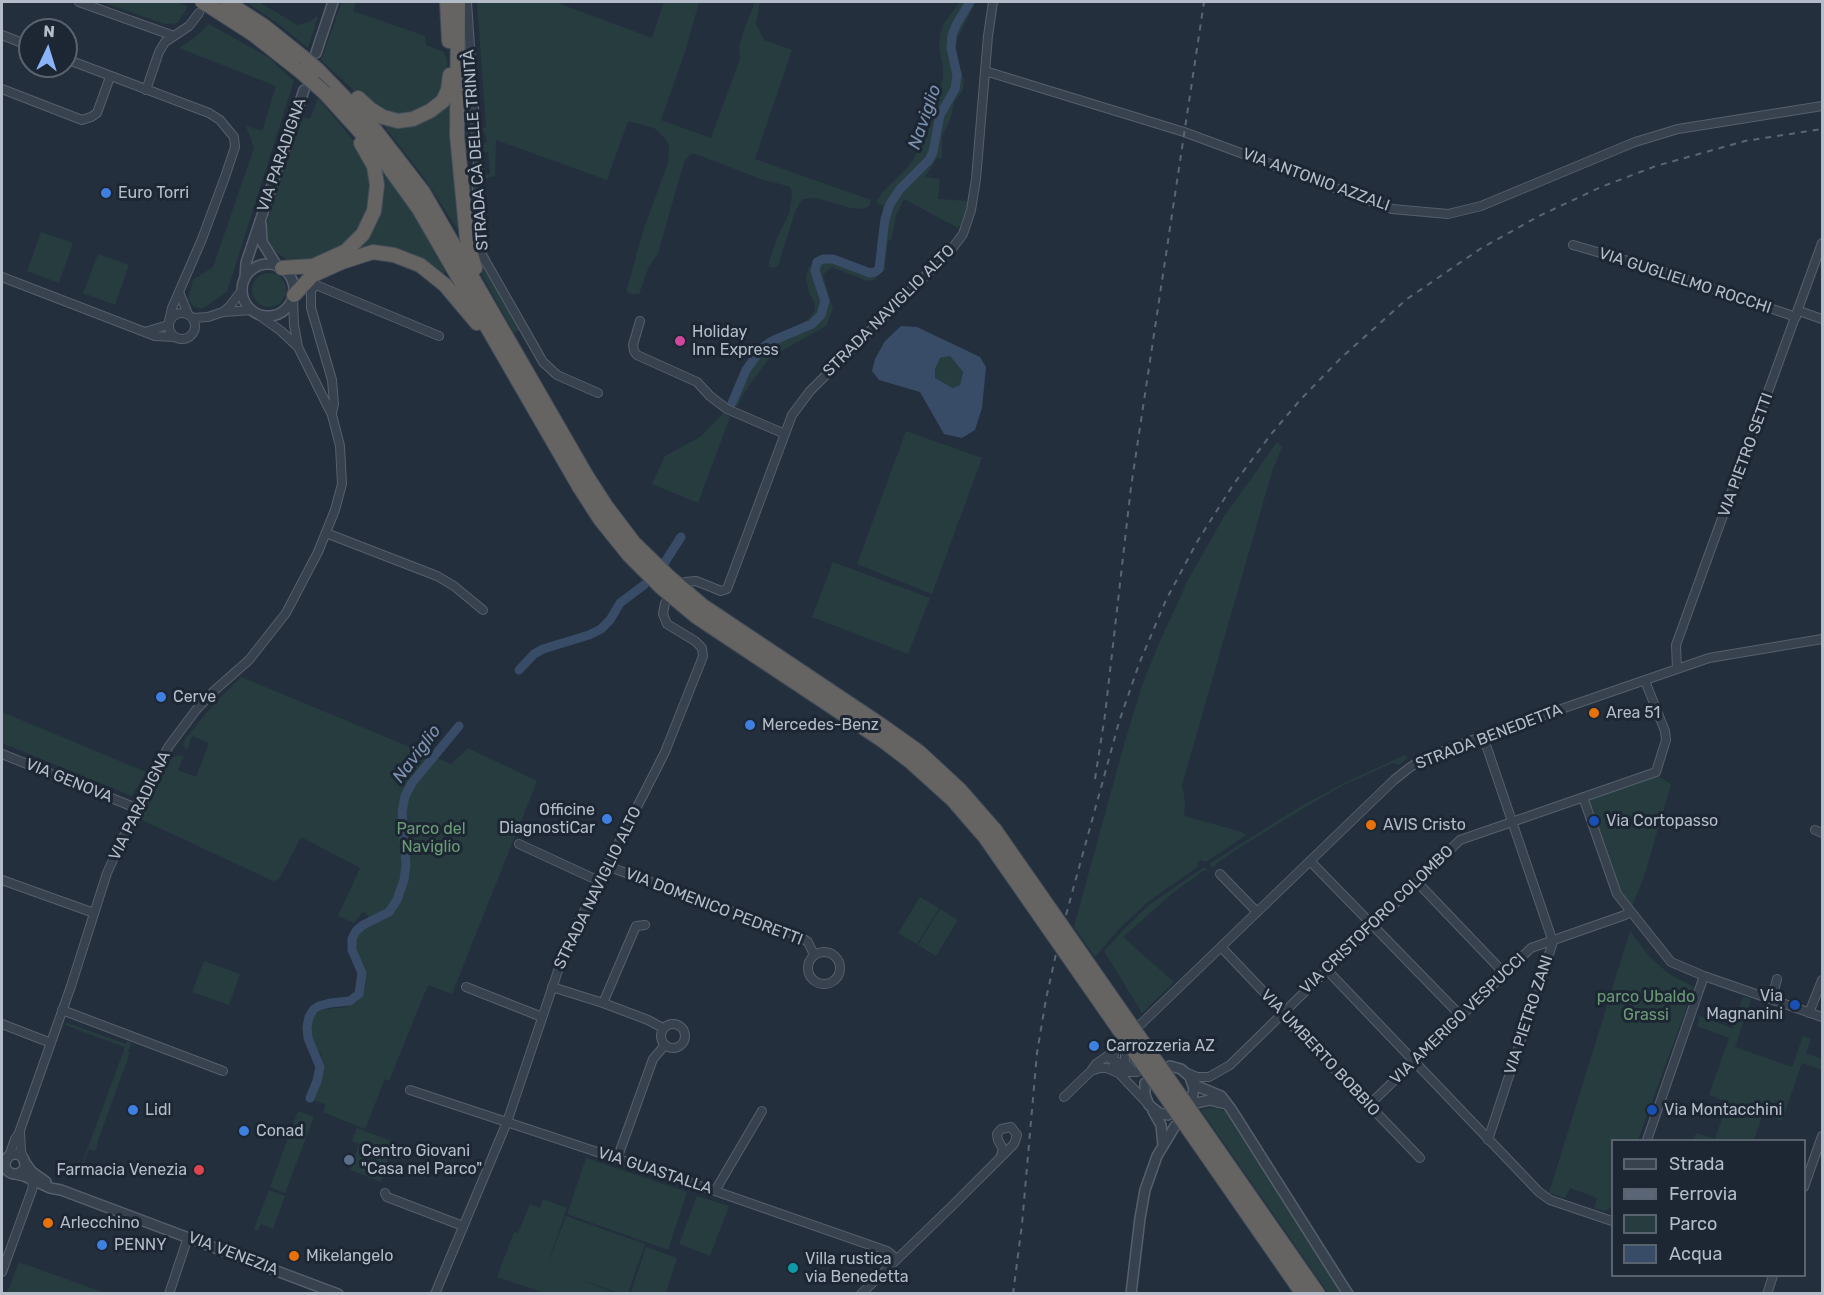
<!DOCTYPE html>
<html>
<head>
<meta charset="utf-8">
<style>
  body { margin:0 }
  #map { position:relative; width:1824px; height:1295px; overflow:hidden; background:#242f3e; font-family:Rubik,sans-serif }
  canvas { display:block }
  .frame { position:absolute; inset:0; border:3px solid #b4bcc9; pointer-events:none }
  .legend { position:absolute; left:1611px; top:1139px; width:195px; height:138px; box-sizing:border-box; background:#1d2633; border:2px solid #59626f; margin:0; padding:8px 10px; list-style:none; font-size:18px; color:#b4bcc9 }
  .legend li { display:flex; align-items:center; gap:12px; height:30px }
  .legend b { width:30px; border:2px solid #59626f }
  .north { position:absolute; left:18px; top:18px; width:60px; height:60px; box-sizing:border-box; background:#1d2633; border:2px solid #59626f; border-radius:50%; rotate:4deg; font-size:16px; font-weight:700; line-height:24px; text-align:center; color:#b4bcc9 }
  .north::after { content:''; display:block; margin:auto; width:21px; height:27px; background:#8ab4f8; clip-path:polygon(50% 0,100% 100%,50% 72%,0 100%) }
</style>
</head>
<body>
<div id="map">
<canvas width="1824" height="1295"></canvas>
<div class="frame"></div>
<ul class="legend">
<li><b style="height:8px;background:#38414e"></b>Strada</li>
<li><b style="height:8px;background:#5a6575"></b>Ferrovia</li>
<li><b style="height:16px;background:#263c3f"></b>Parco</li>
<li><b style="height:16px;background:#394c67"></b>Acqua</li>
</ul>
<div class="north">N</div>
</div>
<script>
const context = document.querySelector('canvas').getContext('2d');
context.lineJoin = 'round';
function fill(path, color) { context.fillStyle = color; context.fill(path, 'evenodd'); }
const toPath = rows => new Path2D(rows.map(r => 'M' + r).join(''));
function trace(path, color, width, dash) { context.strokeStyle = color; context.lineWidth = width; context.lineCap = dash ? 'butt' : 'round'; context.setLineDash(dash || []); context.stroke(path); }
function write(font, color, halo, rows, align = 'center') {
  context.font = font + ' Rubik,sans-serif'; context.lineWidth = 6; context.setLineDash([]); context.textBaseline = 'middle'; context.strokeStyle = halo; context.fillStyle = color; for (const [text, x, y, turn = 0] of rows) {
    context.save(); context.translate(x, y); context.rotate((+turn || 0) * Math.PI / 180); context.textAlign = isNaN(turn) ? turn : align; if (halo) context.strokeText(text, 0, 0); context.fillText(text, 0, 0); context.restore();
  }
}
fill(toPath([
  [102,2,177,2,188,7,177,23,165,24],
  [246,2,259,2,297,25,309,22,317,16,318,17,308,48,277,23],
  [342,2,356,2,353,11,425,36,426,45,444,52,447,60,447,83,433,106,398,117,362,98,321,60],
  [477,2,555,2,652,38,664,2,699,2,686,49,661,120,711,138,740,59,739,46,746,24,755,2,760,2,756,24,764,40,792,50,755,159,871,200,869,207,859,209,851,208,816,198,804,199,801,201,795,212,778,266,773,268,769,266,769,262,777,238,789,214,792,195,791,188,788,186,763,180,696,154,690,154,684,162,658,253,648,269,639,294,630,294,627,292,627,289,643,231,668,163,669,147,665,138,654,128,628,121,607,180,496,140,495,176,480,180,484,229,488,253,493,267,485,259,479,175,490,174,488,152,484,152,483,146,487,141,486,136,484,132,480,129,486,128],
  [973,2,976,2,958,37,956,46,957,56,964,80,963,90,954,103,951,117,942,137,942,158,937,158,925,177,940,179,938,199,969,201,961,224,958,228,904,199,896,216,891,241,888,240,885,267,886,268,873,281,865,280,831,267,823,275,833,309,827,324,828,325,785,349,768,360,745,391,738,406,735,405,748,371,762,351,780,340,811,327,824,315,827,301,818,271,819,266,824,262,832,262,869,276,875,275,882,269,890,208,905,188,932,162,936,152,943,115,958,92,959,76,954,50,954,37,958,28,968,13],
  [959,3,966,2,960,15,953,24,948,40,954,74,953,86,937,114,930,150,928,156,896,189,886,205,882,222,880,249,877,247,877,243,883,206,876,202,882,193,907,168,915,157,925,123,943,79,943,67,939,48,940,34,944,23],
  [209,24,268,57,294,81,227,292,202,309,193,306,188,299,193,280,213,267,254,148,246,126,262,131,276,86,179,48,194,38],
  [462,35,465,36,466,55,463,56,465,81,462,82,465,129,470,129,466,139,468,143,471,147,471,153,466,154,468,176,473,176,478,248,483,262,521,329,514,333,483,277,474,252,470,235,460,129,459,90],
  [318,98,358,146,369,166,372,203,352,241,311,262,292,262,277,253,271,247,266,235,266,225,302,117,310,119],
  [448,106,451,107,461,235,425,179,381,122],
  [383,175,387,176,418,221,445,269,445,274,419,256,404,250,382,247,358,249],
  [41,232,73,243,59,283,27,271],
  [98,254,129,265,115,305,83,293],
  [812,264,812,274,818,285,822,296,821,309,816,317,810,322,791,331,808,319,815,310,815,305,809,292,806,278,808,268],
  '252 290a17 17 0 1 1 34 0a17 17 0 1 1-34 0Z',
  [950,356,963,372,960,385,953,388,935,378,935,369,940,358],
  [724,413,730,417,698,503,652,484,665,456,700,437],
  [906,431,982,458,932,594,857,564],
  [1277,442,1282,447,1272,472,1182,785,1185,801,1184,816,1242,832,1246,835,1206,862,1200,860,1197,864,1199,866,1149,901,1121,927,1095,957,1074,927,1123,748,1142,685,1160,641,1188,580,1223,518],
  [833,562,930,598,908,654,812,617],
  [241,677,451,764,468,748,537,781,452,994,428,985,389,1081,385,1079,365,1129,323,1112,326,1105,311,1099,318,1086,324,1067,321,1055,311,1036,311,1024,313,1018,320,1010,347,1007,358,1002,365,988,365,971,356,949,355,939,359,931,372,923,365,912,362,913,354,923,338,916,360,868,303,838,300,839,279,879,273,881,140,819,161,776,172,758,178,755,184,756,178,770,196,777,209,743,192,736,187,750,183,745,185,739,213,705],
  [2,712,146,772,132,796,2,743],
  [1405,755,1407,759,1399,765,1393,763,1344,785,1307,806,1242,846,1217,863,1214,868,1209,864,1301,806,1346,782],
  [1658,776,1671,784,1644,877,1632,906,1619,893,1587,799],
  [1204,867,1210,872,1205,870,1175,891,1123,937,1174,982,1142,1013,1104,951,1127,926,1149,905],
  [920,897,939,908,917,944,898,933],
  [940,909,958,920,936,956,918,945],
  [1630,931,1649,956,1669,974,1694,987,1638,1140,1612,1140,1612,1207,1605,1211,1594,1208,1597,1198,1570,1188,1565,1198,1549,1193],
  [204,961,240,974,229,1005,192,992],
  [1743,997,1751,999,1735,1047,1792,1067,1803,1036,1811,1039,1806,1053,1822,1059,1822,1070,1802,1063,1782,1121,1763,1114,1754,1140,1693,1140,1696,1133,1715,1139,1728,1102,1709,1095,1729,1038,1697,1026,1699,1019,1697,1015,1732,1028],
  [67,1023,126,1044,127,1041,131,1043,128,1052,130,1053,97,1143,98,1144,95,1151,89,1149,80,1173,79,1172,125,1047,65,1025],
  [1209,1108,1218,1108,1226,1112,1341,1293,1328,1293,1201,1110],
  [298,1111,314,1117,285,1193,270,1187],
  [357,1128,394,1142,381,1182,350,1170,359,1144,352,1141],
  [586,1158,687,1192,668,1250,567,1214],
  [269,1190,285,1196,273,1229,261,1224,258,1230,254,1229],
  [697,1196,729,1206,710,1256,679,1244],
  [543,1199,567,1208,546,1269,566,1216,645,1244,628,1293,619,1293,575,1278,615,1293,545,1293,497,1277,514,1232,518,1233,530,1204,540,1208],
  [646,1247,677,1258,666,1293,636,1294,631,1292],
  [19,1262,105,1293,7,1293]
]), '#263c3f');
fill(toPath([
  [901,326,917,327,980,357,986,367,982,408,975,430,962,438,944,434,920,392,879,380,872,371,875,359,885,341],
  [950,356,963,372,960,385,953,388,935,378,935,369,940,358]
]), '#394c67');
trace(toPath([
  [732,403,746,370,762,348,772,341,812,324,821,315,825,301,815,271,817,262,823,259,833,259,870,273,875,272,879,269,885,219,890,204,900,189,929,160,933,152,940,115,955,89,957,75,951,48,952,36,956,25,970,2],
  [665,562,681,537],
  [519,670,534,654,543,649,589,635,601,629,610,620,620,603,644,585],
  [310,1098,317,1081,320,1067,308,1038,307,1027,309,1017,314,1009,319,1006,330,1003,350,1001,359,994,362,973,352,950,352,939,356,931,363,925,389,912,397,900,404,880,406,865,402,812,405,796,412,783,459,726]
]), '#394c67', 9);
const minor = toPath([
  [79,2,174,36],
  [467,2,478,167,476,177,482,255,543,362,557,375,598,393],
  [2,35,30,46],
  [66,59,209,113,220,120,234,137,235,147,225,177,202,239,172,308,169,321],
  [985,71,1184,132,1392,209,1448,214,1481,206,1635,142,1678,129,1822,106],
  [2,89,82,120,91,117,97,113,110,77],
  [146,90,159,52,165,42,189,26,199,13],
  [1573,245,1649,267,1796,317],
  [2,277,155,336,175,337],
  [179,292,188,314],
  [224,311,230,306,242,290],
  [1799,311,1822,319],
  '169 326a13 13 0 1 1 26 0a13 13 0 1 1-26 0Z',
  [256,313,281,331,298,347],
  [192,318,208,317,223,312,252,310],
  [640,321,633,345,634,351,637,355,697,382,710,396,727,409,785,434],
  [145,332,168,325],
  [332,413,334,404,332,380,311,308,311,290,316,285,439,336],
  [326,533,437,576,454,586,483,610],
  [685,582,696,581,721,591,727,589,792,415,810,391,951,250,963,234,971,210,976,179,988,36,993,2],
  [1677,669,1676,645,1822,243],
  [1483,736,1553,942,1488,1140],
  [2,754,136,808],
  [1583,797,1617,894,1671,962,1704,976,1822,1017],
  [1815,830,1822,833],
  [519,844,599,881],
  [1310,861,1461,1016],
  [607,866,799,936,808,942,814,955],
  [1220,874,1257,912],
  [2,880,94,913],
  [1417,882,1504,973],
  [1221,947,1280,1009,1285,1018,1420,1158],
  '808 968a16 16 0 1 1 32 0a16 16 0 1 1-32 0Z',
  [1326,969,1539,1192,1550,1200,1612,1221],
  [466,987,542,1017],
  [552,987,603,1003,648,1020,663,1028],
  [1772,999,1777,979],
  [603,1003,636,926,645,925],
  [62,1010,223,1071],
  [1809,1013,1822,980],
  [2,1024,51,1043],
  [1141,1024,1394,780,1409,768,1423,759,1483,736,1709,658,1822,639],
  '661 1036a12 12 0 1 1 24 0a12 12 0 1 1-24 0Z',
  [1115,1050,1113,1059,1115,1069,1149,1105],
  [1125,1053,1125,1062,1132,1070],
  [1111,1059,1118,1062,1128,1072,1137,1072],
  [1091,1071,1100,1068,1107,1068,1118,1073],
  [1187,1073,1197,1077,1209,1077,1230,1065,1460,840,1656,772,1666,740,1665,731,1645,681],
  [410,1090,715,1191,887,1251,897,1259],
  [1064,1097,1091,1071,1096,1064,1110,1054,1118,1044],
  [1369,1105,1531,948,1625,915,1630,912],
  [20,1131,21,1151,23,1158],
  [1647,1140,1704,976],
  [8,1159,15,1139,19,1133,71,986,107,873,149,781,169,746,196,710,215,690,249,660,286,613,318,552,335,510,342,484,340,446,332,415,298,347,294,325,293,299],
  [617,1159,653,1059,665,1045],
  [1804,1187,1822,1136],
  [715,1191,762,1111],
  [385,1193,387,1197,463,1226],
  [2,1272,32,1190,33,1184,30,1179],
  [169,1294,188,1237],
  [435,1294,507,1122,566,947,665,752,700,664,703,656,702,648,695,641,667,624,663,614,665,603],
  [861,1294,951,1207,1014,1144,1017,1135,1011,1127,1001,1129,997,1134,998,1140,1003,1149,1000,1158],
  [1767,1294,1773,1276]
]);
const tertiary = toPath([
  [316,53,333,2],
  [261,224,262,242,277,266],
  '242 290a26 26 0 1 1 52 0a26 26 0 1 1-52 0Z',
  [245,278,246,263,304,90],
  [1170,1066,1181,1069,1190,1077,1194,1089,1192,1098],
  [1191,1079,1197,1086,1221,1096,1231,1109,1348,1294],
  [1145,1083,1145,1095,1149,1105,1159,1113,1168,1115],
  [1196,1103,1210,1100,1227,1104],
  [1153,1111,1161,1125,1163,1145],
  '5 1164a10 10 0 1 1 20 0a10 10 0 1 1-20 0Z',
  [24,1161,32,1172,46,1182],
  [15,1174,24,1176,50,1188,61,1190,338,1294],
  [1131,1294,1140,1218,1145,1190,1157,1156,1175,1126]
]);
const trunk = toPath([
  [227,2,264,26,304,58],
  [447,2,449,41],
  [458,2,457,135,467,239,475,268],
  [211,7,253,34,300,71],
  [318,70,372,126,423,192,586,475,606,506,634,543,668,576,703,606,881,725,919,752,960,790,995,830],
  [325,93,375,148,419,209,580,488,600,519,629,555,661,587,697,617,882,740,911,762,952,799,985,837],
  [358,98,370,109,383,117,398,121,413,119,430,111,443,101,448,90,450,75],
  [282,268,313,266,346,251,363,234,374,211,377,185,374,166,361,143],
  [294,295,313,275,342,262,373,252,394,255,420,265,445,285,477,323],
  [1206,1133,1318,1294],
  [1196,1140,1303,1294]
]);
trace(minor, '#565f6c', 10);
trace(tertiary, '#565f6c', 12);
trace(trunk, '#434c59', 16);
trace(minor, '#38414e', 8);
trace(tertiary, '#38414e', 9);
trace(trunk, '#656462', 14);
trace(toPath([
  [1095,779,1105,715,1131,487,1204,2],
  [1066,915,1119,722,1139,664,1166,600,1197,542,1233,485,1272,433,1301,399,1342,357,1407,299,1480,249,1539,216,1601,187,1656,166,1745,141,1822,129],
  [1013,1294,1022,1224,1037,1053,1046,999,1056,954]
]), '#5a6575', 2, [6, 6]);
const trunkBridge = toPath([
  [202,2,211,7],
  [304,58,318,70],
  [300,71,325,93],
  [995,830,1206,1133],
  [985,837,1196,1140]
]);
trace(trunkBridge, '#434c59', 16, []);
trace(trunkBridge, '#656462', 14);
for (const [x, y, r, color] of [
  [106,193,6,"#3f7fe0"],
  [680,341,6,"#d1479c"],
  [161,697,6,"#3f7fe0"],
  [1594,713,6,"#e8710a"],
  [750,725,6,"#3f7fe0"],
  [607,819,6,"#3f7fe0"],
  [1594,821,6,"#1a4fb4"],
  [1371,825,6,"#e8710a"],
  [1795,1005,6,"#1a4fb4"],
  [1094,1046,6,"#3f7fe0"],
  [133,1110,6,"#3f7fe0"],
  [1652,1110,6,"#1a4fb4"],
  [244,1131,6,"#3f7fe0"],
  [349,1160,6,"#5c6f8a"],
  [199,1170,6,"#e0444e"],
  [48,1223,6,"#e8710a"],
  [102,1245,6,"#3f7fe0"],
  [294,1256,6,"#e8710a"],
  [793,1268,6,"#0f9aa8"]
]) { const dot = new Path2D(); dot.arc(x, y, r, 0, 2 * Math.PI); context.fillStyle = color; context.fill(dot); trace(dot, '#1d2633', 2); }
write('16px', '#b4bcc9', '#1d2633', [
  ["STRADA CÀ DELLE TRINITÀ",476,150,-94],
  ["VIA PARADIGNA",282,155,-71],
  ["VIA ANTONIO AZZALI",1316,180,20],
  ["VIA GUGLIELMO ROCCHI",1685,281,18],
  ["STRADA NAVIGLIO ALTO",889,311,-45],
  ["VIA PIETRO SETTI",1746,455,-70],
  ["STRADA BENEDETTA",1489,737,-21],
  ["VIA GENOVA",69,781,22],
  ["VIA PARADIGNA",140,806,-64],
  ["STRADA NAVIGLIO ALTO",598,888,-64],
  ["VIA DOMENICO PEDRETTI",714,907,21],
  ["VIA CRISTOFORO COLOMBO",1377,920,-44],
  ["VIA PIETRO ZANI",1529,1015,-72],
  ["VIA AMERIGO VESPUCCI",1458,1019,-44],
  ["VIA UMBERTO BOBBIO",1320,1053,47],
  ["VIA GUASTALLA",655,1171,18],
  ["VIA VENEZIA",233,1254,21]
]);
write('16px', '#b4bcc9', '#1d2633', [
  ["Euro Torri",118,193],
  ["Holiday",692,332],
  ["Inn Express",692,350],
  ["Cerve",173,697],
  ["Area 51",1606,713],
  ["Mercedes-Benz",762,725],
  ["Officine",595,810,"right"],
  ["DiagnostiCar",595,828,"right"],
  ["Via Cortopasso",1606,821],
  ["AVIS Cristo",1383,825],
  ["Via",1783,996,"right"],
  ["Magnanini",1783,1014,"right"],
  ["Carrozzeria AZ",1106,1046],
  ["Lidl",145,1110],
  ["Via Montacchini",1664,1110],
  ["Conad",256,1131],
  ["Centro Giovani",361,1151],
  ["\"Casa nel Parco\"",361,1169],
  ["Farmacia Venezia",187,1170,"right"],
  ["Arlecchino",60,1223],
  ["PENNY",114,1245],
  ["Mikelangelo",306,1256],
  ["Villa rustica",805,1259],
  ["via Benedetta",805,1277]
], 'left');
write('16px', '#6b9a76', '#1d2633', [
  ["Parco del",431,829],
  ["Naviglio",431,847],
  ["parco Ubaldo",1646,997],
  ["Grassi",1646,1015]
]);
write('italic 18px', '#7c92b1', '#1d2633', [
  ["Naviglio",925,117,-71],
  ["Naviglio",417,754,-53]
]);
</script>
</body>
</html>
